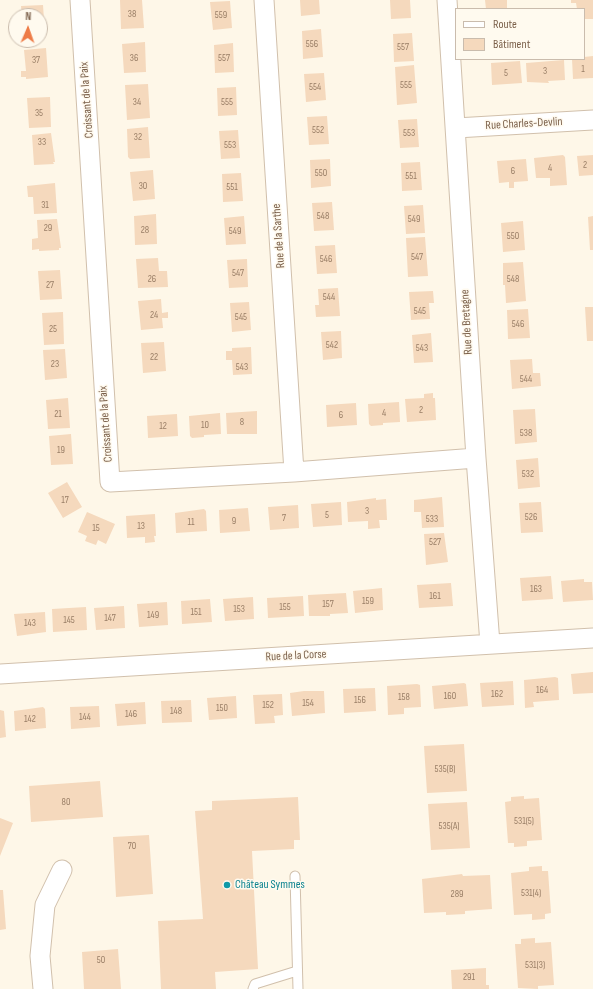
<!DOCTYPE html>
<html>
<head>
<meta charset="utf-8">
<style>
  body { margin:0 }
  #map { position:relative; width:593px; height:989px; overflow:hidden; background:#fef7e8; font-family:"Sofia Sans Condensed",sans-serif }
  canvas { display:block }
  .legend { position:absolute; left:455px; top:8px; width:130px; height:52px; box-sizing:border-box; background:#fffaef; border:1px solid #cabcad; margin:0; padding:5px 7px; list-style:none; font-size:12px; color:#7a5f49 }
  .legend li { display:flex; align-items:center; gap:8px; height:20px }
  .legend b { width:20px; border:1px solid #cabcad }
  .north { position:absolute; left:8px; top:8px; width:40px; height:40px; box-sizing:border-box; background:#fffaef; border:1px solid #cabcad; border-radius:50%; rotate:2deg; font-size:11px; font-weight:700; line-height:16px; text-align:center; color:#7a5f49 }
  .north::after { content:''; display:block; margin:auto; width:14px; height:18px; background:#ee7b46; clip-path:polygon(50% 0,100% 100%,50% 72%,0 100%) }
</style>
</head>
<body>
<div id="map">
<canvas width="593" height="989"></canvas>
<ul class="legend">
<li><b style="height:5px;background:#fff"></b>Route</li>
<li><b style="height:11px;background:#f5d9bd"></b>Bâtiment</li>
</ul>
<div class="north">N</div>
</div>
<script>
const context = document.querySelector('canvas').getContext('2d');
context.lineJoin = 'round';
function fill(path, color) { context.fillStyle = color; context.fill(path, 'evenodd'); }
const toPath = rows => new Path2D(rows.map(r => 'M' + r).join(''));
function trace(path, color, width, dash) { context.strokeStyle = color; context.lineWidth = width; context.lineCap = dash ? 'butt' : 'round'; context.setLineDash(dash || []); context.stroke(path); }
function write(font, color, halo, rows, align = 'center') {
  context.font = font + ' "Sofia Sans Condensed",sans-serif'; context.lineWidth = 3; context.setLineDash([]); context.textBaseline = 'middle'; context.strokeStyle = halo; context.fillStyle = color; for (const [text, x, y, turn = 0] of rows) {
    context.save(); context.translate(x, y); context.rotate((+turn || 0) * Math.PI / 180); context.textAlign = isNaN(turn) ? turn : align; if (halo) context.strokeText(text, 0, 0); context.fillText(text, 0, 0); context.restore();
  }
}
fill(toPath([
  [120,0,142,0,144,28,121,29],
  [300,0,319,0,320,14,301,16],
  [390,0,410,0,411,18,391,19],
  [485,0,507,0,507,9,486,9],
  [571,0,593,0,593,19,584,19,584,9,577,9,576,3,571,3],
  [230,1,232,28,213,30,210,2],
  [43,5,45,34,40,35,40,16,22,16,21,6],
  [321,29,323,57,303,59,302,31],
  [412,33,414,61,394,62,393,34],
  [145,42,146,72,124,73,122,44],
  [233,43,234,72,215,73,214,45],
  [46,48,48,77,26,79,26,77,21,77,21,71,26,71,24,50],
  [593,56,593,78,573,79,572,59,584,59,584,57],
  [564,60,565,80,548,81,549,83,527,82,526,63],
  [520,61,522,83,492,85,491,63],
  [414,65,417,103,397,105,395,67],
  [324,73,326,100,306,102,304,74],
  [148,84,150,118,127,120,125,85],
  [236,87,237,115,218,116,217,88],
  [50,97,51,127,29,128,27,98],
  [327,116,329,144,309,145,307,117],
  [417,119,419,147,400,148,398,120],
  [148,127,150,158,130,159,128,157,127,129],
  [238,130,240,158,221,159,219,131],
  [51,133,55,162,53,162,54,164,34,165,32,135],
  [563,155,565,157,567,185,550,186,550,178,536,178,534,158],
  [593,155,593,175,579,176,577,156],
  [330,159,331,186,311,188,310,160],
  [526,159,528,181,514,182,514,188,509,188,509,182,499,183,497,161],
  [420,162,422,190,402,191,401,163],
  [153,170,155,199,133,201,130,172],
  [241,173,243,201,223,202,222,174],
  [55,183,57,213,34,214,33,197,28,197,27,186],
  [332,202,334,230,314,231,312,203],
  [423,205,425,233,406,234,404,206],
  [156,214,157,244,135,245,134,216],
  [244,216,246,244,226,245,224,218],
  [593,216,593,250,590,250,588,217],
  [57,219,61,248,59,248,59,250,39,251,39,249,32,250,32,239,38,238,37,220],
  [523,221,525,250,503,252,501,223],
  [425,237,428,276,408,277,406,238],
  [335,245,337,273,317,274,315,246],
  [158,258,159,271,167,271,168,287,138,288,136,259],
  [247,259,248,287,229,288,227,260],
  [523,262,526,301,506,303,505,285,503,285,503,263],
  [60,270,62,299,40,300,38,271],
  [338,288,340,316,316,317,315,305,319,305,318,289],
  [433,291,434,303,429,303,430,319,411,320,409,292],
  [161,299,162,313,168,312,168,318,162,318,163,328,141,330,138,301],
  [249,302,251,330,232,332,230,303],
  [585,307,593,307,593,341,587,341],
  [528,309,530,338,508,339,507,310],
  [63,312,64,344,44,345,42,313],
  [341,331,342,358,323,360,321,332],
  [431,333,433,362,414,363,412,335],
  [164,342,166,371,143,373,141,343],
  [251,347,252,374,233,375,232,360,226,360,226,351,232,351,232,348],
  [65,349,67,378,45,380,43,350],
  [532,359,533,373,540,373,541,386,512,389,510,360],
  [433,393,433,398,435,398,436,420,407,422,405,399,424,398,424,394],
  [68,398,70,428,48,429,46,400],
  [399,402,400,422,383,423,383,425,371,426,369,424,368,404],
  [356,403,357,425,327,427,326,405],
  [535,409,537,442,515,444,513,410],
  [257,411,257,434,227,434,226,413],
  [220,413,221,434,204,435,204,437,192,438,190,436,189,416],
  [177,414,178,436,148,438,147,416],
  [71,434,73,464,51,465,49,436],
  [538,458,540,487,518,489,516,460],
  [67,482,82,507,63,518,48,493],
  [442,497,444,527,422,528,421,512,414,512,414,500],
  [376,498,376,500,386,499,387,520,379,520,380,528,368,529,368,521,348,522,347,502],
  [341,502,342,525,313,527,311,504],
  [541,502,543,532,521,533,519,503],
  [298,505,299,528,270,530,268,507],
  [248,508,250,531,220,533,219,510],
  [204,509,206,511,207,531,176,533,175,513],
  [87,512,115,524,106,544,98,540,96,545,85,541,87,536,78,532],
  [155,514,156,536,154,536,155,542,145,543,145,537,127,538,126,516],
  [444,533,448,562,426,565,424,534],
  [551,576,553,599,522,601,520,578],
  [584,579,584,582,592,582,593,600,563,602,561,581],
  [451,583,453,606,419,608,417,585],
  [382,588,383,610,355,613,353,591],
  [346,593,348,613,330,614,330,616,309,616,308,595],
  [303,596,304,616,268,618,267,598],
  [253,597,254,619,225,621,223,599],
  [210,599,212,622,182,624,181,601],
  [167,602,168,625,139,627,137,604],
  [124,606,125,628,96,630,94,608],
  [86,607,87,630,53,632,52,609],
  [45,612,46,632,17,636,14,614],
  [593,672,593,693,573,694,571,674],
  [555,677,558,678,559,700,533,702,534,707,525,708,524,680],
  [513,681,514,705,482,707,480,683],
  [464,683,466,684,468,706,434,709,432,686],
  [417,684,420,685,421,707,404,708,404,714,388,715,387,686],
  [375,688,376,711,344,713,343,689],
  [304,691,324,691,325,713,292,716,290,693],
  [282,694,283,715,274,716,275,723,255,724,253,695],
  [236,696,237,718,209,720,207,698],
  [191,700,192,722,162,723,161,701],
  [145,702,146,724,117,726,115,704],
  [99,706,100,727,71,729,70,707],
  [43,707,45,709,46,728,15,731,14,711],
  [0,710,4,711,6,737,0,738],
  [464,744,467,791,427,793,424,746],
  [100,781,103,817,31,822,29,786],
  [524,796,524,799,539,798,542,840,527,841,527,846,514,847,514,843,508,843,505,802,511,801,511,797],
  [298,797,300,840,294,840,294,849,252,851,258,969,215,972,216,989,161,989,158,921,203,919,195,811,212,810,212,801],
  [467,802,470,848,431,850,428,804],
  [0,818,13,823,0,856],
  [149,835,153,894,116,897,113,837],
  [542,866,542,871,548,871,551,913,545,914,545,919,532,920,532,914,514,915,511,873,529,871,529,867],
  [462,874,463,876,490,875,492,909,465,911,465,914,446,915,446,912,424,913,422,879],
  [0,890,3,890,6,929,0,930],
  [535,938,535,943,551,942,554,985,538,986,538,989,518,988,515,944,521,944,521,939],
  [118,949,121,989,84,989,82,952],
  [486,968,486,985,489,985,489,989,452,989,451,970]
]), '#f5d9bd');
const lane = toPath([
  [295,876,298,989],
  [253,989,255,984,297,971]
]);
const street = toPath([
  [80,0,110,482,294,472,476,458],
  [264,0,294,472],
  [447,0,476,458,490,644],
  [456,128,593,120],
  [0,674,593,638],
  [43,989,40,956,45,905,62,870]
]);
trace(lane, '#d1c0ac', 11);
trace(street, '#d1c0ac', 21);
trace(lane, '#fff', 9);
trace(street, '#fff', 19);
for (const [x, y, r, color] of [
  [227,885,4,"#0f9aa8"]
]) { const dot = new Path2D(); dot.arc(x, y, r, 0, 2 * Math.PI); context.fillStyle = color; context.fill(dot); trace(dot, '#fffaef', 1.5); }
write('10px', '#997e66', null, [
  ["38",132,14],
  ["559",221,15],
  ["556",312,44],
  ["557",403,47],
  ["36",134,58],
  ["557",224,58],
  ["37",36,60],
  ["1",583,69],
  ["3",545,71],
  ["5",506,73],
  ["555",406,85],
  ["554",315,87],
  ["34",137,102],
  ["555",227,102],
  ["35",39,113],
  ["552",318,130],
  ["553",409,133],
  ["32",138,137],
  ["33",42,142],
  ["553",230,145],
  ["2",585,165],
  ["4",550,168],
  ["6",513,171],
  ["550",321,173],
  ["551",411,176],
  ["30",143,186],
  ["551",232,187],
  ["31",45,205],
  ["548",323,216],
  ["549",414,219],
  ["29",48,228],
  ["28",145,230],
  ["549",235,231],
  ["550",513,236],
  ["547",417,257],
  ["546",326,259],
  ["547",238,273],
  ["26",152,279],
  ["548",513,279],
  ["27",50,285],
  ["544",329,297],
  ["545",420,311],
  ["24",154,315],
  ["545",241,317],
  ["546",518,324],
  ["25",53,329],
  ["542",332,345],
  ["543",422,348],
  ["22",154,357],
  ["23",55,364],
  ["543",242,367],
  ["544",526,379],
  ["2",421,410],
  ["4",384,413],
  ["21",58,414],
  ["6",341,415],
  ["8",242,422],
  ["10",205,425],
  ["12",163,426],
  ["538",526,433],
  ["19",61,450],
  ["532",528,474],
  ["17",65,500],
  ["3",367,511],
  ["5",327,515],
  ["526",531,517],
  ["7",284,518],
  ["533",432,519],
  ["9",234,521],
  ["11",191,522],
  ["13",141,526],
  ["15",96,528],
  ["527",435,542],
  ["163",536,589],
  ["161",435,596],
  ["159",368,601],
  ["157",328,604],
  ["155",285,607],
  ["153",239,609],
  ["151",196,612],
  ["149",153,615],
  ["147",110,618],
  ["145",69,620],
  ["143",30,623],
  ["164",542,690],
  ["162",497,694],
  ["160",450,696],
  ["158",404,697],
  ["156",360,700],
  ["154",308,703],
  ["152",268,705],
  ["150",222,708],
  ["148",176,711],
  ["146",131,714],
  ["144",85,717],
  ["142",30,719],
  ["535(B)",445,769],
  ["80",66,802],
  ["531(5)",524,821],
  ["535(A)",449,826],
  ["70",132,846],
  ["531(4)",531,893],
  ["289",457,894],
  ["50",101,960],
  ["531(3)",535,965],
  ["291",469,977]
]);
write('12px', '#7a5f49', '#fffaef', [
  ["Croissant de la Paix",87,100,-94],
  ["Rue Charles-Devlin",524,124,-3],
  ["Rue de la Sarthe",279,236,-94],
  ["Rue de Bretagne",467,322,-93],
  ["Croissant de la Paix",106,424,-94],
  ["Rue de la Corse",296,656,-3]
]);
write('12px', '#0d838f', '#fffaef', [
  ["Château Symmes",235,885]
], 'left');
</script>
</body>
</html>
